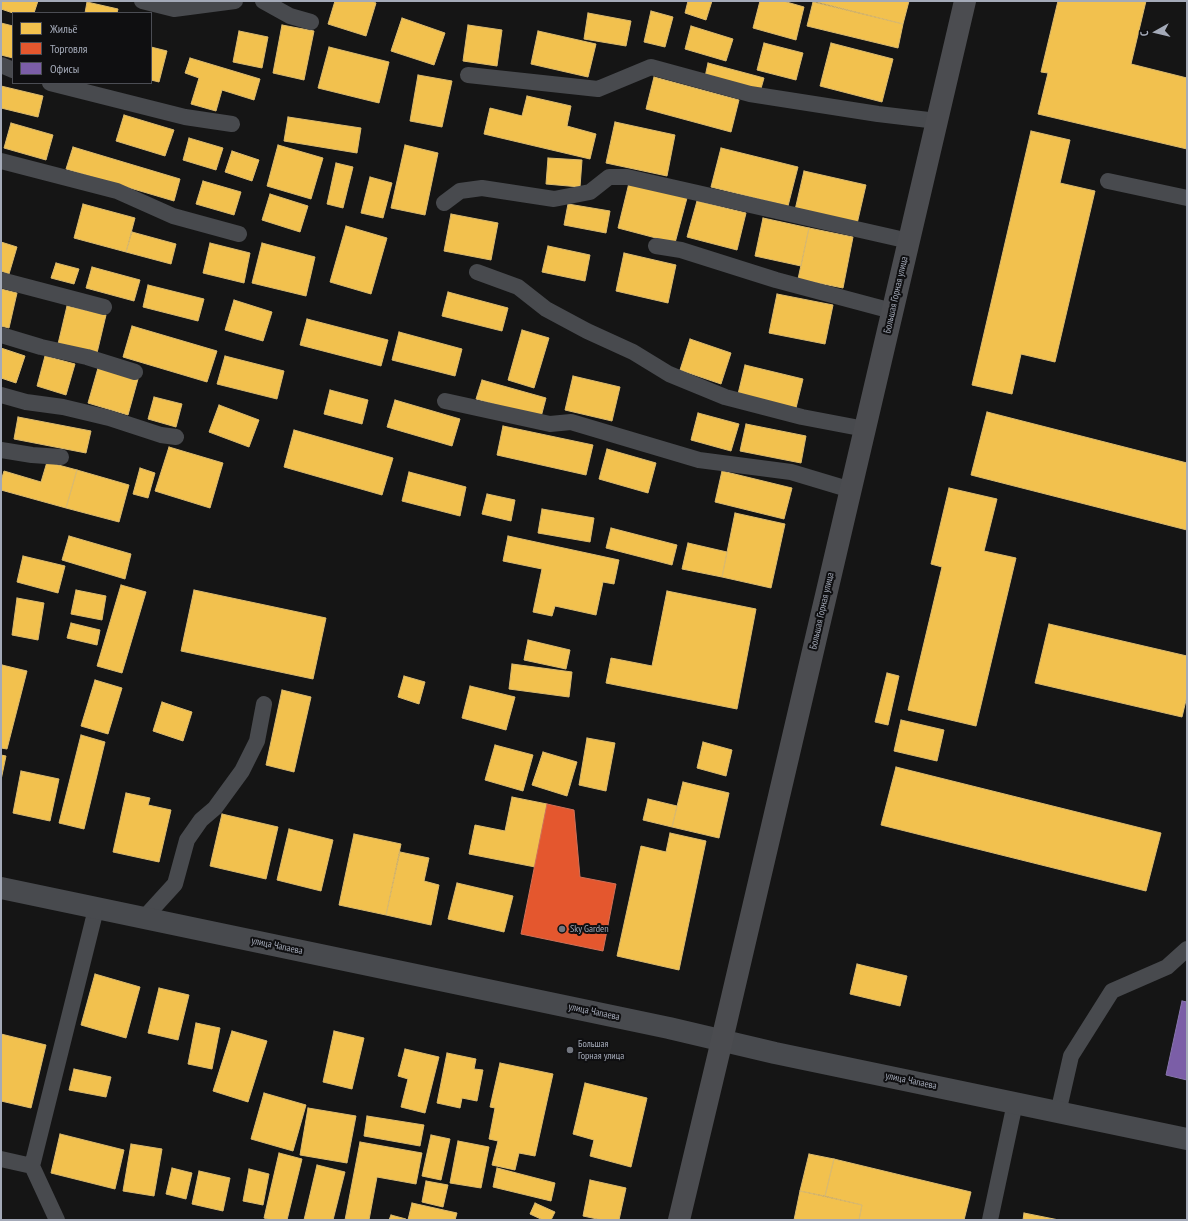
<!DOCTYPE html>
<html>
<head>
<meta charset="utf-8">
<style>
  body { margin:0 }
  #map { position:relative; width:1188px; height:1221px; overflow:hidden; background:#151515; font-family:"PT Sans Narrow",sans-serif }
  canvas { display:block }
  .frame { position:absolute; inset:0; border:2px solid #a4aab8; pointer-events:none }
  .legend { position:absolute; left:12px; top:12px; width:140px; height:72px; box-sizing:border-box; background:#0f0f11; border:1px solid #4b4d54; margin:0; padding:5px 7px; list-style:none; font-size:12px; color:#a4aab8 }
  .legend li { display:flex; align-items:center; gap:8px; height:20px }
  .legend b { width:20px; border:1px solid #4b4d54 }
  .north { position:absolute; left:1136px; top:12px; width:40px; height:40px; -webkit-text-stroke:3px #0f0f11; paint-order:stroke; rotate:262deg; font-size:11px; font-weight:700; line-height:16px; text-align:center; color:#a4aab8 }
  .north::after { content:''; display:block; margin:auto; width:14px; height:18px; background:#a4aab8; clip-path:polygon(50% 0,100% 100%,50% 72%,0 100%) }
</style>
</head>
<body>
<div id="map">
<canvas width="1188" height="1221"></canvas>
<div class="frame"></div>
<ul class="legend">
<li><b style="height:11px;background:#f2c14e"></b>Жильё</li>
<li><b style="height:11px;background:#e4572e"></b>Торговля</li>
<li><b style="height:11px;background:#7b5ea7"></b>Офисы</li>
</ul>
<div class="north">С</div>
</div>
<script>
const context = document.querySelector('canvas').getContext('2d');
context.lineJoin = 'round';
function fill(path, color) { context.fillStyle = color; context.fill(path, 'evenodd'); }
const toPath = rows => new Path2D(rows.map(r => 'M' + r).join(''));
function trace(path, color, width, dash) { context.strokeStyle = color; context.lineWidth = width; context.lineCap = dash ? 'butt' : 'round'; context.setLineDash(dash || []); context.stroke(path); }
function write(font, color, halo, rows, align = 'center') {
  context.font = font + ' "PT Sans Narrow",sans-serif'; context.lineWidth = 4; context.setLineDash([]); context.textBaseline = 'middle'; context.strokeStyle = halo; context.fillStyle = color; for (const [text, x, y, turn = 0] of rows) {
    context.save(); context.translate(x, y); context.rotate((+turn || 0) * Math.PI / 180); context.textAlign = isNaN(turn) ? turn : align; if (halo) context.strokeText(text, 0, 0); context.fillText(text, 0, 0); context.restore();
  }
}
const homes = toPath([
  [1,1,38,1,34,13,13,13,1,9,1,1],
  [335,1,372,1,376,3,366,36,328,24,335,1],
  [688,1,712,1,706,20,685,13,688,1],
  [760,1,783,1,804,7,796,40,753,28,760,1],
  [813,1,909,1,903,24,813,1],
  [1058,1,1146,1,1131,64,1187,78,1187,149,1038,114,1048,73,1041,72,1058,1],
  [87,2,118,9,117,13,85,13,87,2],
  [813,2,903,24,898,48,807,26,813,2],
  [651,11,673,17,665,47,644,42,651,11],
  [588,13,631,21,626,46,584,39,588,13],
  [402,18,445,33,434,65,391,51,402,18],
  [1,23,13,26,13,58,1,55,1,23],
  [282,25,314,31,304,80,273,73,282,25],
  [468,25,502,30,497,66,463,61,468,25],
  [691,26,733,39,726,61,685,49,691,26],
  [239,31,268,37,262,68,233,62,239,31],
  [538,31,596,44,588,77,531,64,538,31],
  [764,43,803,53,796,80,757,70,764,43],
  [831,43,893,59,882,102,820,86,831,43],
  [151,47,167,51,159,82,151,80,151,47],
  [329,47,389,62,379,103,318,88,329,47],
  [190,58,260,79,254,100,222,90,216,111,191,104,199,78,185,73,190,58],
  [708,63,764,78,760,92,705,77,708,63],
  [418,75,452,81,442,127,410,121,418,75],
  [654,77,739,100,731,132,646,109,654,77],
  [1,86,43,96,38,117,1,108,1,86],
  [527,96,571,106,567,126,596,134,590,159,484,134,490,108,522,116,527,96],
  [124,115,174,130,165,156,116,141,124,115],
  [288,117,361,128,357,153,284,141,288,117],
  [615,122,675,135,667,176,606,163,615,122],
  [11,123,53,135,46,160,4,148,11,123],
  [1031,131,1070,140,1060,183,1095,191,1055,362,1021,354,1012,394,972,385,1031,131],
  [189,138,223,148,216,170,183,160,189,138],
  [278,145,323,158,311,199,267,186,278,145],
  [405,145,438,153,425,215,391,208,405,145],
  [73,147,180,179,174,201,66,169,73,147],
  [721,148,798,167,788,206,711,187,721,148],
  [232,151,259,160,252,181,225,172,232,151],
  [548,158,582,160,580,187,546,184,548,158],
  [336,163,353,167,343,208,327,204,336,163],
  [804,171,866,185,857,224,795,210,804,171],
  [370,177,392,183,383,218,361,213,370,177],
  [203,181,241,192,234,215,196,204,203,181],
  [629,183,687,198,675,243,618,228,629,183],
  [270,194,308,206,300,232,262,220,270,194],
  [697,201,746,213,737,250,687,237,697,201],
  [83,204,135,218,126,252,74,238,83,204],
  [568,204,610,211,606,233,564,225,568,204],
  [451,214,498,223,491,260,444,251,451,214],
  [763,218,809,228,801,266,755,256,763,218],
  [346,226,387,238,371,294,330,282,346,226],
  [809,228,853,237,843,288,798,279,809,228],
  [132,232,176,244,171,264,126,252,132,232],
  [1,242,17,247,9,274,1,271,1,242],
  [210,243,250,253,244,283,203,273,210,243],
  [262,243,315,257,306,296,252,283,262,243],
  [548,246,590,255,585,281,542,272,548,246],
  [624,253,676,265,668,303,616,291,624,253],
  [56,263,79,269,74,284,51,278,56,263],
  [92,267,140,280,134,301,86,288,92,267],
  [148,285,204,299,198,321,143,307,148,285],
  [1,289,17,293,9,328,1,326,1,289],
  [448,292,508,308,502,331,442,316,448,292],
  [777,294,833,305,825,344,769,333,777,294],
  [234,300,272,312,263,341,225,330,234,300],
  [67,306,106,315,97,353,58,344,67,306],
  [307,319,388,340,381,366,300,345,307,319],
  [132,326,217,351,207,382,123,357,132,326],
  [522,330,549,338,534,388,508,380,522,330],
  [399,332,462,349,455,376,392,360,399,332],
  [690,339,731,353,721,384,680,370,690,339],
  [1,348,25,356,16,383,1,378,1,348],
  [45,356,75,364,66,395,37,386,45,356],
  [225,356,284,371,277,399,217,384,225,356],
  [745,365,803,379,796,408,738,394,745,365],
  [98,368,138,379,128,415,88,403,98,368],
  [573,376,620,387,612,421,565,410,573,376],
  [482,380,546,398,541,417,476,399,482,380],
  [330,390,368,400,362,424,324,414,330,390],
  [154,397,182,404,176,427,148,419,154,397],
  [395,400,460,419,452,446,387,427,395,400],
  [219,405,259,420,249,447,209,432,219,405],
  [987,412,1187,463,1187,530,971,475,987,412],
  [698,413,739,424,731,451,691,440,698,413],
  [18,417,91,431,86,453,14,439,18,417],
  [746,424,806,436,801,463,740,451,746,424],
  [503,426,593,445,586,475,497,455,503,426],
  [294,430,393,458,382,495,284,467,294,430],
  [169,447,223,463,210,508,155,491,169,447],
  [607,449,656,463,648,493,599,479,607,449],
  [47,462,77,470,66,508,1,490,1,481,4,471,41,482,47,462],
  [140,468,155,473,148,498,133,494,140,468],
  [77,470,129,485,119,522,66,508,77,470],
  [722,471,792,488,784,519,715,502,722,471],
  [409,472,466,487,460,516,402,501,409,472],
  [949,488,997,499,984,551,1016,558,976,726,908,710,942,567,931,564,949,488],
  [487,494,515,500,511,521,482,514,487,494],
  [542,509,594,518,590,542,538,533,542,509],
  [735,513,785,524,771,588,722,577,735,513],
  [611,528,677,545,672,565,606,548,611,528],
  [69,536,131,554,125,579,62,560,69,536],
  [508,536,619,560,614,584,603,582,596,615,555,606,552,616,533,612,542,569,503,561,508,536],
  [688,543,727,552,722,577,682,569,688,543],
  [23,556,65,566,58,593,17,582,23,556],
  [121,585,146,592,122,673,97,666,121,585],
  [76,590,106,596,102,620,71,614,76,590],
  [194,590,326,618,313,679,181,651,194,590],
  [667,591,756,609,737,709,606,683,611,658,652,666,667,591],
  [17,598,44,603,38,640,12,635,17,598],
  [71,623,100,630,97,645,67,638,71,623],
  [1049,624,1187,656,1187,696,1182,717,1035,683,1049,624],
  [528,640,570,650,566,669,524,660,528,640],
  [512,664,572,672,569,697,509,689,512,664],
  [2,665,27,671,7,749,1,748,1,670,2,665],
  [887,673,899,676,888,725,875,722,887,673],
  [404,676,425,682,419,704,398,697,404,676],
  [95,680,122,688,108,734,81,726,95,680],
  [470,686,515,697,506,730,462,718,470,686],
  [282,690,311,697,294,772,266,765,282,690],
  [162,702,192,712,183,741,153,731,162,702],
  [901,720,944,730,937,761,894,751,901,720],
  [81,735,105,742,84,829,59,823,81,735],
  [587,738,615,743,606,791,579,785,587,738],
  [703,742,732,750,726,776,697,768,703,742],
  [495,745,533,755,523,791,485,780,495,745],
  [543,752,577,762,567,796,532,785,543,752],
  [1,755,6,756,1,780,1,755],
  [896,767,1161,833,1146,891,881,825,896,767],
  [21,771,59,779,50,821,13,813,21,771],
  [683,782,729,793,719,838,672,827,683,782],
  [126,793,150,798,148,805,171,810,159,862,113,852,126,793],
  [512,797,547,804,535,867,469,854,475,825,505,831,512,797],
  [648,799,677,806,672,827,643,820,648,799],
  [222,814,278,827,266,879,210,866,222,814],
  [289,829,333,840,321,891,277,880,289,829],
  [670,833,706,841,679,970,617,956,641,846,666,852,670,833],
  [354,834,401,844,386,915,339,905,354,834],
  [400,852,429,858,424,881,439,885,431,925,386,915,400,852],
  [457,883,513,896,504,932,448,919,457,883],
  [857,964,907,976,900,1006,850,994,857,964],
  [95,974,140,987,126,1038,81,1025,95,974],
  [159,988,189,995,178,1040,148,1033,159,988],
  [196,1023,220,1028,212,1069,188,1064,196,1023],
  [232,1031,267,1041,248,1102,213,1091,232,1031],
  [334,1031,364,1038,352,1089,323,1082,334,1031],
  [1,1034,46,1045,31,1108,1,1101,1,1034],
  [405,1049,439,1057,425,1113,401,1107,408,1079,398,1076,405,1049],
  [447,1053,476,1059,474,1069,483,1070,477,1101,462,1098,460,1108,437,1103,447,1053],
  [500,1063,553,1074,535,1156,519,1153,515,1170,492,1165,498,1141,489,1139,495,1108,490,1107,500,1063],
  [74,1069,111,1077,106,1097,69,1090,74,1069],
  [585,1083,647,1098,631,1167,590,1156,594,1140,573,1134,585,1083],
  [264,1093,306,1105,293,1151,251,1139,264,1093],
  [308,1108,356,1116,347,1163,300,1155,308,1108],
  [367,1116,424,1125,420,1146,364,1136,367,1116],
  [60,1134,124,1150,115,1189,51,1173,60,1134],
  [431,1135,450,1139,441,1180,422,1176,431,1135],
  [458,1141,489,1147,481,1188,450,1183,458,1141],
  [360,1142,422,1153,416,1184,377,1177,369,1220,345,1220,360,1142],
  [131,1144,162,1149,154,1196,123,1191,131,1144],
  [279,1153,302,1159,287,1220,271,1220,264,1218,279,1153],
  [809,1154,834,1159,825,1196,800,1191,809,1154],
  [834,1159,971,1192,964,1220,859,1220,862,1205,825,1196,834,1159],
  [317,1165,345,1172,333,1220,304,1220,317,1165],
  [172,1168,192,1173,186,1199,166,1194,172,1168],
  [497,1168,555,1183,551,1201,493,1187,497,1168],
  [249,1169,269,1174,263,1205,243,1201,249,1169],
  [199,1171,230,1178,223,1211,192,1204,199,1171],
  [590,1180,626,1188,619,1220,602,1220,583,1216,590,1180],
  [426,1181,448,1185,443,1207,422,1202,426,1181],
  [800,1191,862,1205,859,1220,794,1220,800,1191],
  [412,1203,457,1213,455,1220,408,1220,412,1203],
  [535,1203,555,1212,551,1220,543,1220,530,1214,535,1203],
  [1024,1213,1059,1220,1023,1220,1024,1213],
  [391,1215,406,1219,406,1220,389,1220,391,1215]
]);
fill(homes, '#f2c14e');
trace(homes, '#dbba6e', 1);
const shops = toPath([
  [547,804,574,810,580,877,616,884,603,951,521,934,547,804]
]);
fill(shops, '#e4572e');
trace(shops, '#d17057', 1);
const offices = toPath([
  [1182,1001,1187,1002,1187,1080,1166,1075,1182,1001]
]);
fill(offices, '#7b5ea7');
trace(offices, '#8775ac', 1);
trace(toPath([
  [142,1,174,9,235,1],
  [263,1,290,16,311,22],
  [1,65,13,70],
  [468,75,598,89,651,67,750,94,878,114,937,121],
  [50,83,185,117,232,124],
  [1,161,117,191,173,216,239,234],
  [1108,181,1187,198],
  [444,203,460,191,482,188,554,199,590,192,609,177,627,177,909,241],
  [656,246,681,250,776,280,892,311],
  [477,272,518,287,546,309,587,331,633,352,669,374,725,397,802,417,865,429],
  [1,280,104,307],
  [1,335,41,347,87,357,135,372],
  [1,395,26,402,63,407,109,418,161,435,176,437],
  [445,401,550,424,571,422,699,460,791,472,851,490],
  [1,450,32,455,61,457],
  [144,918,175,884,187,840,201,820,215,808,242,771,257,741,264,704],
  [1058,1113,1071,1056,1112,991,1167,967,1187,949],
  [1,1159,32,1166,96,909],
  [32,1166,57,1220],
  [990,1220,1015,1103]
]), '#484a4e', 16);
trace(toPath([
  [1,888,669,1028,775,1053,1187,1139]
]), '#484a4e', 22);
trace(toPath([
  [679,1220,722,1040,965,1]
]), '#4b4c50', 22);
for (const [x, y, r, color] of [
  [562,929,4,"#72767f"],
  [570,1050,4,"#72767f"]
]) { const dot = new Path2D(); dot.arc(x, y, r, 0, 2 * Math.PI); context.fillStyle = color; context.fill(dot); trace(dot, '#0f0f11', 1.5); }
write('10px', '#a4aab8', '#0f0f11', [
  ["Большая Горная улица",896,295,-77],
  ["Большая Горная улица",822,611,-77],
  ["улица Чапаева",277,946,12],
  ["улица Чапаева",594,1012,12],
  ["улица Чапаева",911,1081,12]
]);
write('10px', '#a4aab8', '#0f0f11', [
  ["Sky Garden",570,929],
  ["Большая",578,1044],
  ["Горная улица",578,1056]
], 'left');
</script>
</body>
</html>
